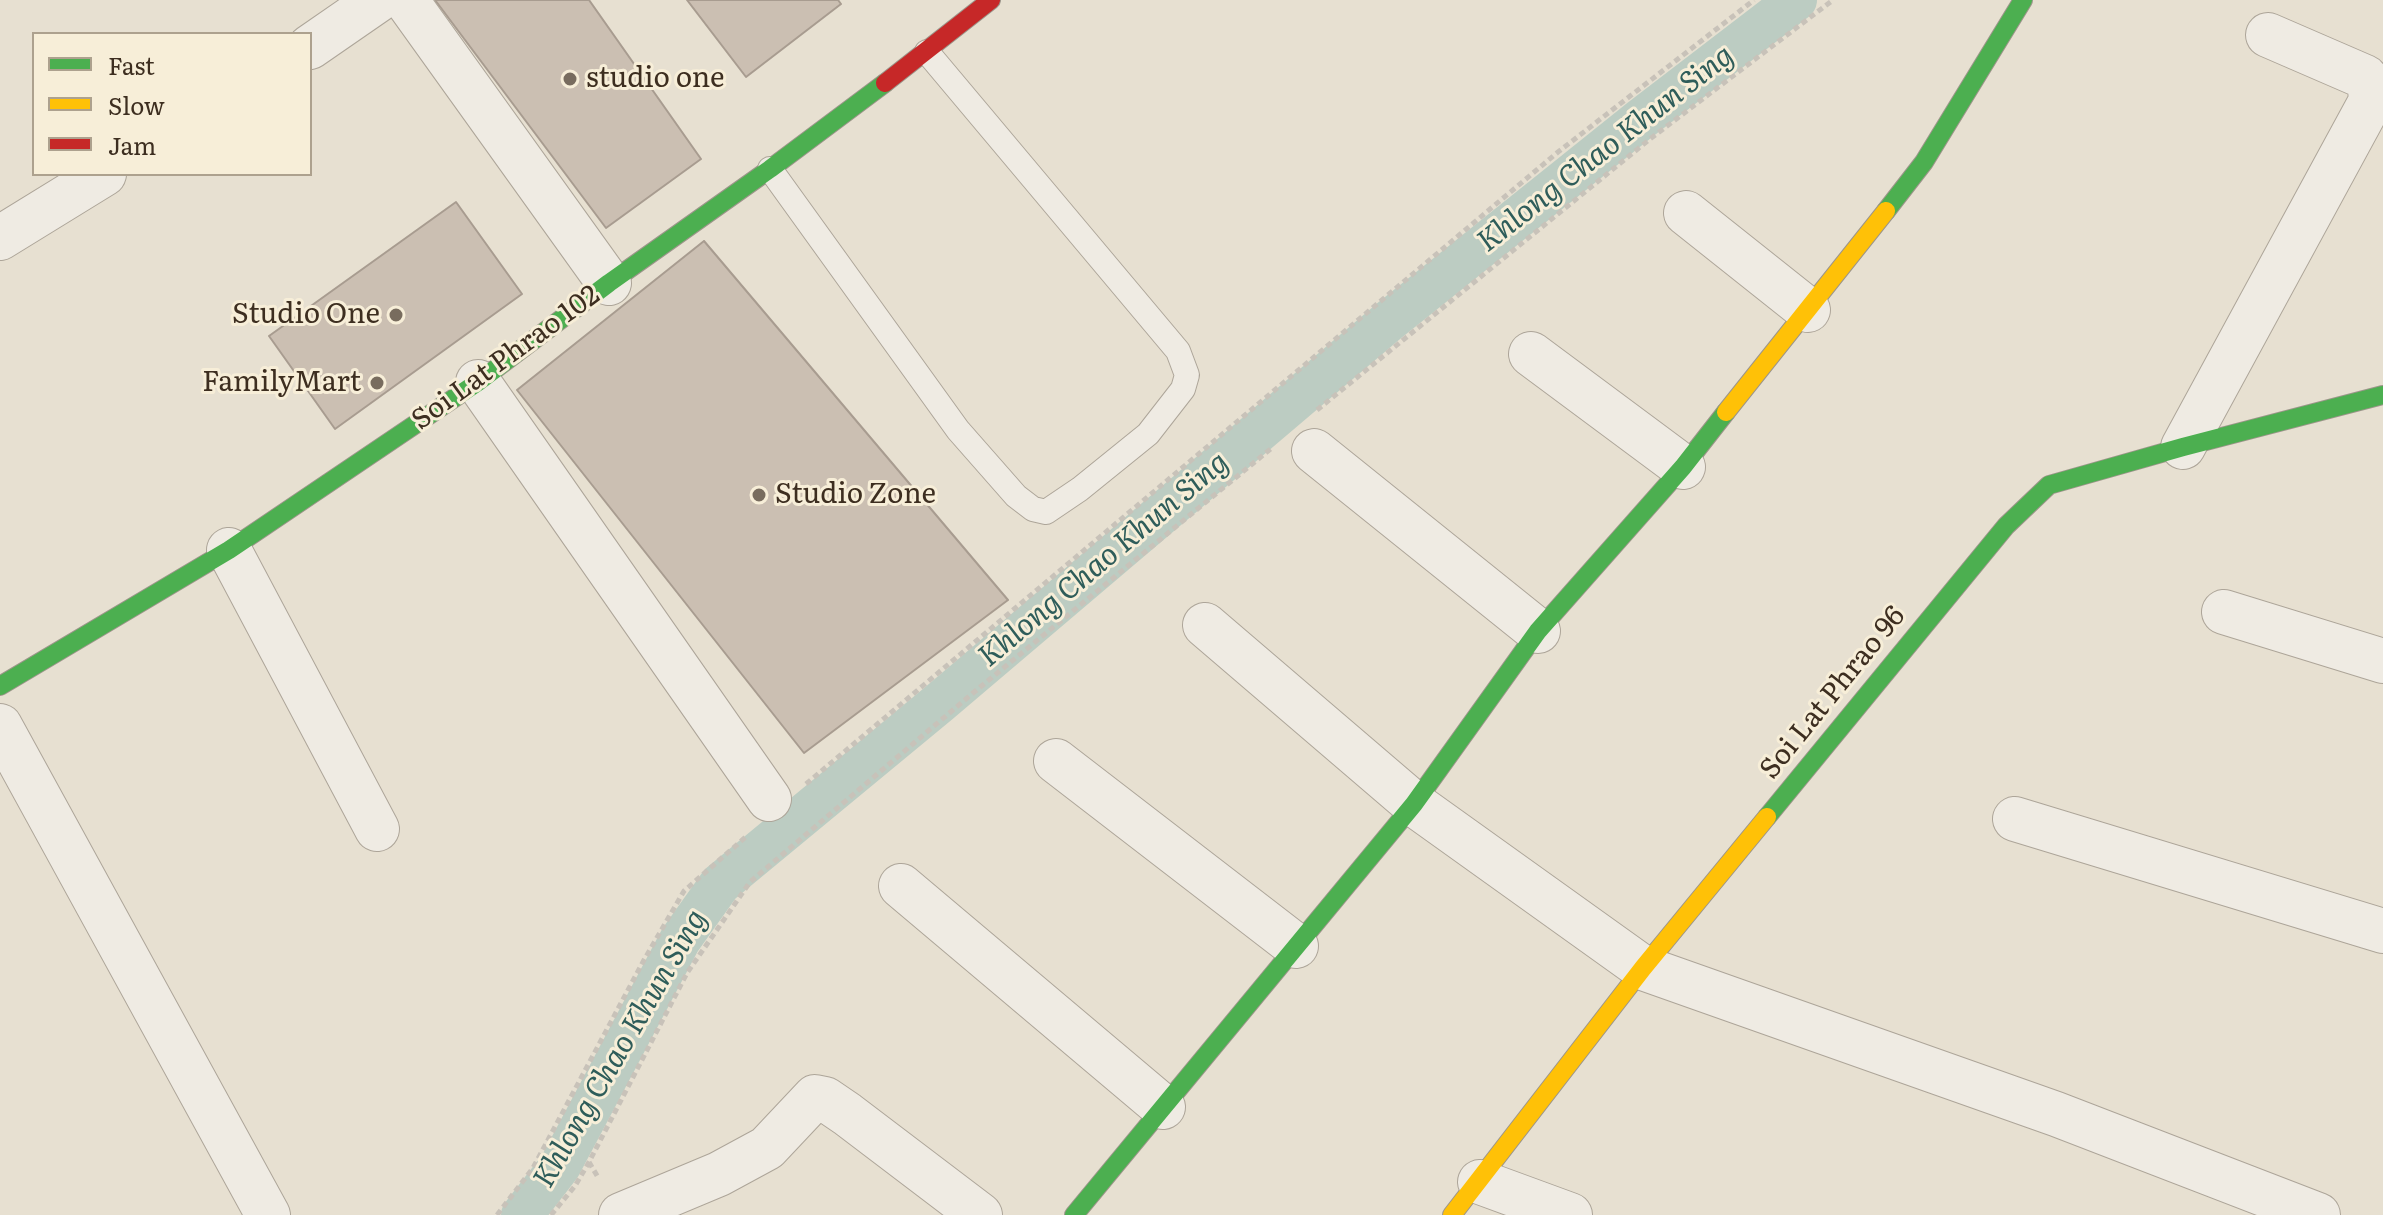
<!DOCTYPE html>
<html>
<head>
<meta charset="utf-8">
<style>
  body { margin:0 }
  #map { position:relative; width:2383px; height:1215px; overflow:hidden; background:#e7e0d1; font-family:Literata,serif }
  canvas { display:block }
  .legend { position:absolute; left:32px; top:32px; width:280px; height:144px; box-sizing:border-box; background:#f7eed8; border:2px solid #ada18e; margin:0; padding:10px 14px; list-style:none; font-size:24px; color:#3d2e20 }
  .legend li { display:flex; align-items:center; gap:16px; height:40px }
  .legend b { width:40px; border:2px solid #ada18e }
</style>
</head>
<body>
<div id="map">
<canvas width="2383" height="1215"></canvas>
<ul class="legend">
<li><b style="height:10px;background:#4caf50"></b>Fast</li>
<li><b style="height:10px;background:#ffc107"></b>Slow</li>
<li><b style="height:10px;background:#c62828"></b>Jam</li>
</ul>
</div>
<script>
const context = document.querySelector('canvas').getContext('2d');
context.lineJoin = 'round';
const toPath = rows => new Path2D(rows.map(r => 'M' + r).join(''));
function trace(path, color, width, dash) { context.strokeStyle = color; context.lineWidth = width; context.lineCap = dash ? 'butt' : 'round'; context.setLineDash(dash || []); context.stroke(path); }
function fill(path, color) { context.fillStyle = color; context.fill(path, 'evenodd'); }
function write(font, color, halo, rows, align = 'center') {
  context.font = font + ' Literata,serif'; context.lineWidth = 6; context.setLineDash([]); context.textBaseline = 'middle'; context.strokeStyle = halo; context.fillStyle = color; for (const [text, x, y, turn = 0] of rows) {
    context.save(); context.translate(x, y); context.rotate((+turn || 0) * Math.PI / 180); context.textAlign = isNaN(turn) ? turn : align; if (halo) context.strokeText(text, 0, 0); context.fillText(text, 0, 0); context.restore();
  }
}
trace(toPath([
  [522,1215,560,1166,680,940,720,884,939,703,1390,320,1641,119,1796,0]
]), '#bcccc2', 42);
const building = toPath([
  [435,0,589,0,701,159,606,228,435,0],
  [687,0,838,0,841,4,746,77,687,0],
  [456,202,522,294,335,429,269,336,456,202],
  [704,241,1008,600,804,753,517,390,704,241]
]);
fill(building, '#cbbfb2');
trace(building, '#a89c90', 2);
const lane = toPath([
  [770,169,958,430,1016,496,1033,509,1046,512,1080,489,1148,434,1183,389,1187,375,1178,351,927,52]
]);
const street = toPath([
  [406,0,609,283],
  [310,47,378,0],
  [1686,213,1808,310],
  [0,238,104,174],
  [1531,354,1683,467],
  [478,382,769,799],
  [2183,447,2371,101,2370,88,2365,77,2268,35],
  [1314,451,1538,631],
  [229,550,377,829],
  [2224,612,2383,661],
  [1205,625,1414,804,1643,968,2056,1114,2318,1215],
  [0,726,268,1215],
  [1056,761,1296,946],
  [2015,819,2383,931],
  [901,886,1163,1107],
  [1480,1182,1570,1215],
  [621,1215,719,1174,767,1148,815,1097,825,1099,847,1114,980,1215]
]);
const fast = toPath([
  [1886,211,1924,162,2023,0],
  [0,686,229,550,478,382,609,283,770,169,885,83],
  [1767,817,2006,526,2049,485,2183,447,2383,395],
  [1074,1215,1414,804,1538,631,1683,467,1726,412]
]);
const slow = toPath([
  [1726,412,1886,211],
  [1452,1215,1643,968,1767,817]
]);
const jam = toPath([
  [885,83,991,0]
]);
trace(lane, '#ada599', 26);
trace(street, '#ada599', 46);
trace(fast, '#9c958a', 20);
trace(slow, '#9c958a', 20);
trace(jam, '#9c958a', 20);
trace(toPath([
  [1317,410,1650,139,1833,0],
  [806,784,1558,152,1754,0],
  [589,1162,599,1179],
  [497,1215,533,1168,644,960,684,891,748,835],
  [551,1215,575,1186,589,1162,687,973,750,882,973,693,1273,447]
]), '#c8c2b9', 5, [6, 4]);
trace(lane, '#efebe3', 24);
trace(street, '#efebe3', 44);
trace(fast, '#4caf50', 18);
trace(slow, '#ffc107', 18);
trace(jam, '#c62828', 18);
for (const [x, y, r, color] of [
  [570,79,8,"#786c5e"],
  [396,315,8,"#786c5e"],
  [377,383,8,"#786c5e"],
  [759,495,8,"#786c5e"]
]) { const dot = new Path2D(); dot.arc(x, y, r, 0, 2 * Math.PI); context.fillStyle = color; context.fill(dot); trace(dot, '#f7eed8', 3); }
write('28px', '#3d2e20', '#f7eed8', [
  ["studio one",586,79],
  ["Studio One",380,315,"right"],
  ["FamilyMart",361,383,"right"],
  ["Studio Zone",775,495]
], 'left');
write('28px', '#3d2e20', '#f7eed8', [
  ["Soi Lat Phrao 102",506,358,-36],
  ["Soi Lat Phrao 96",1833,693,-51]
]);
write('italic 30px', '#2f5d5a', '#f7eed8', [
  ["Khlong Chao Khun Sing",1606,149,-38],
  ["Khlong Chao Khun Sing",1104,560,-40],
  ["Khlong Chao Khun Sing",621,1049,-60]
]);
</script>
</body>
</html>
